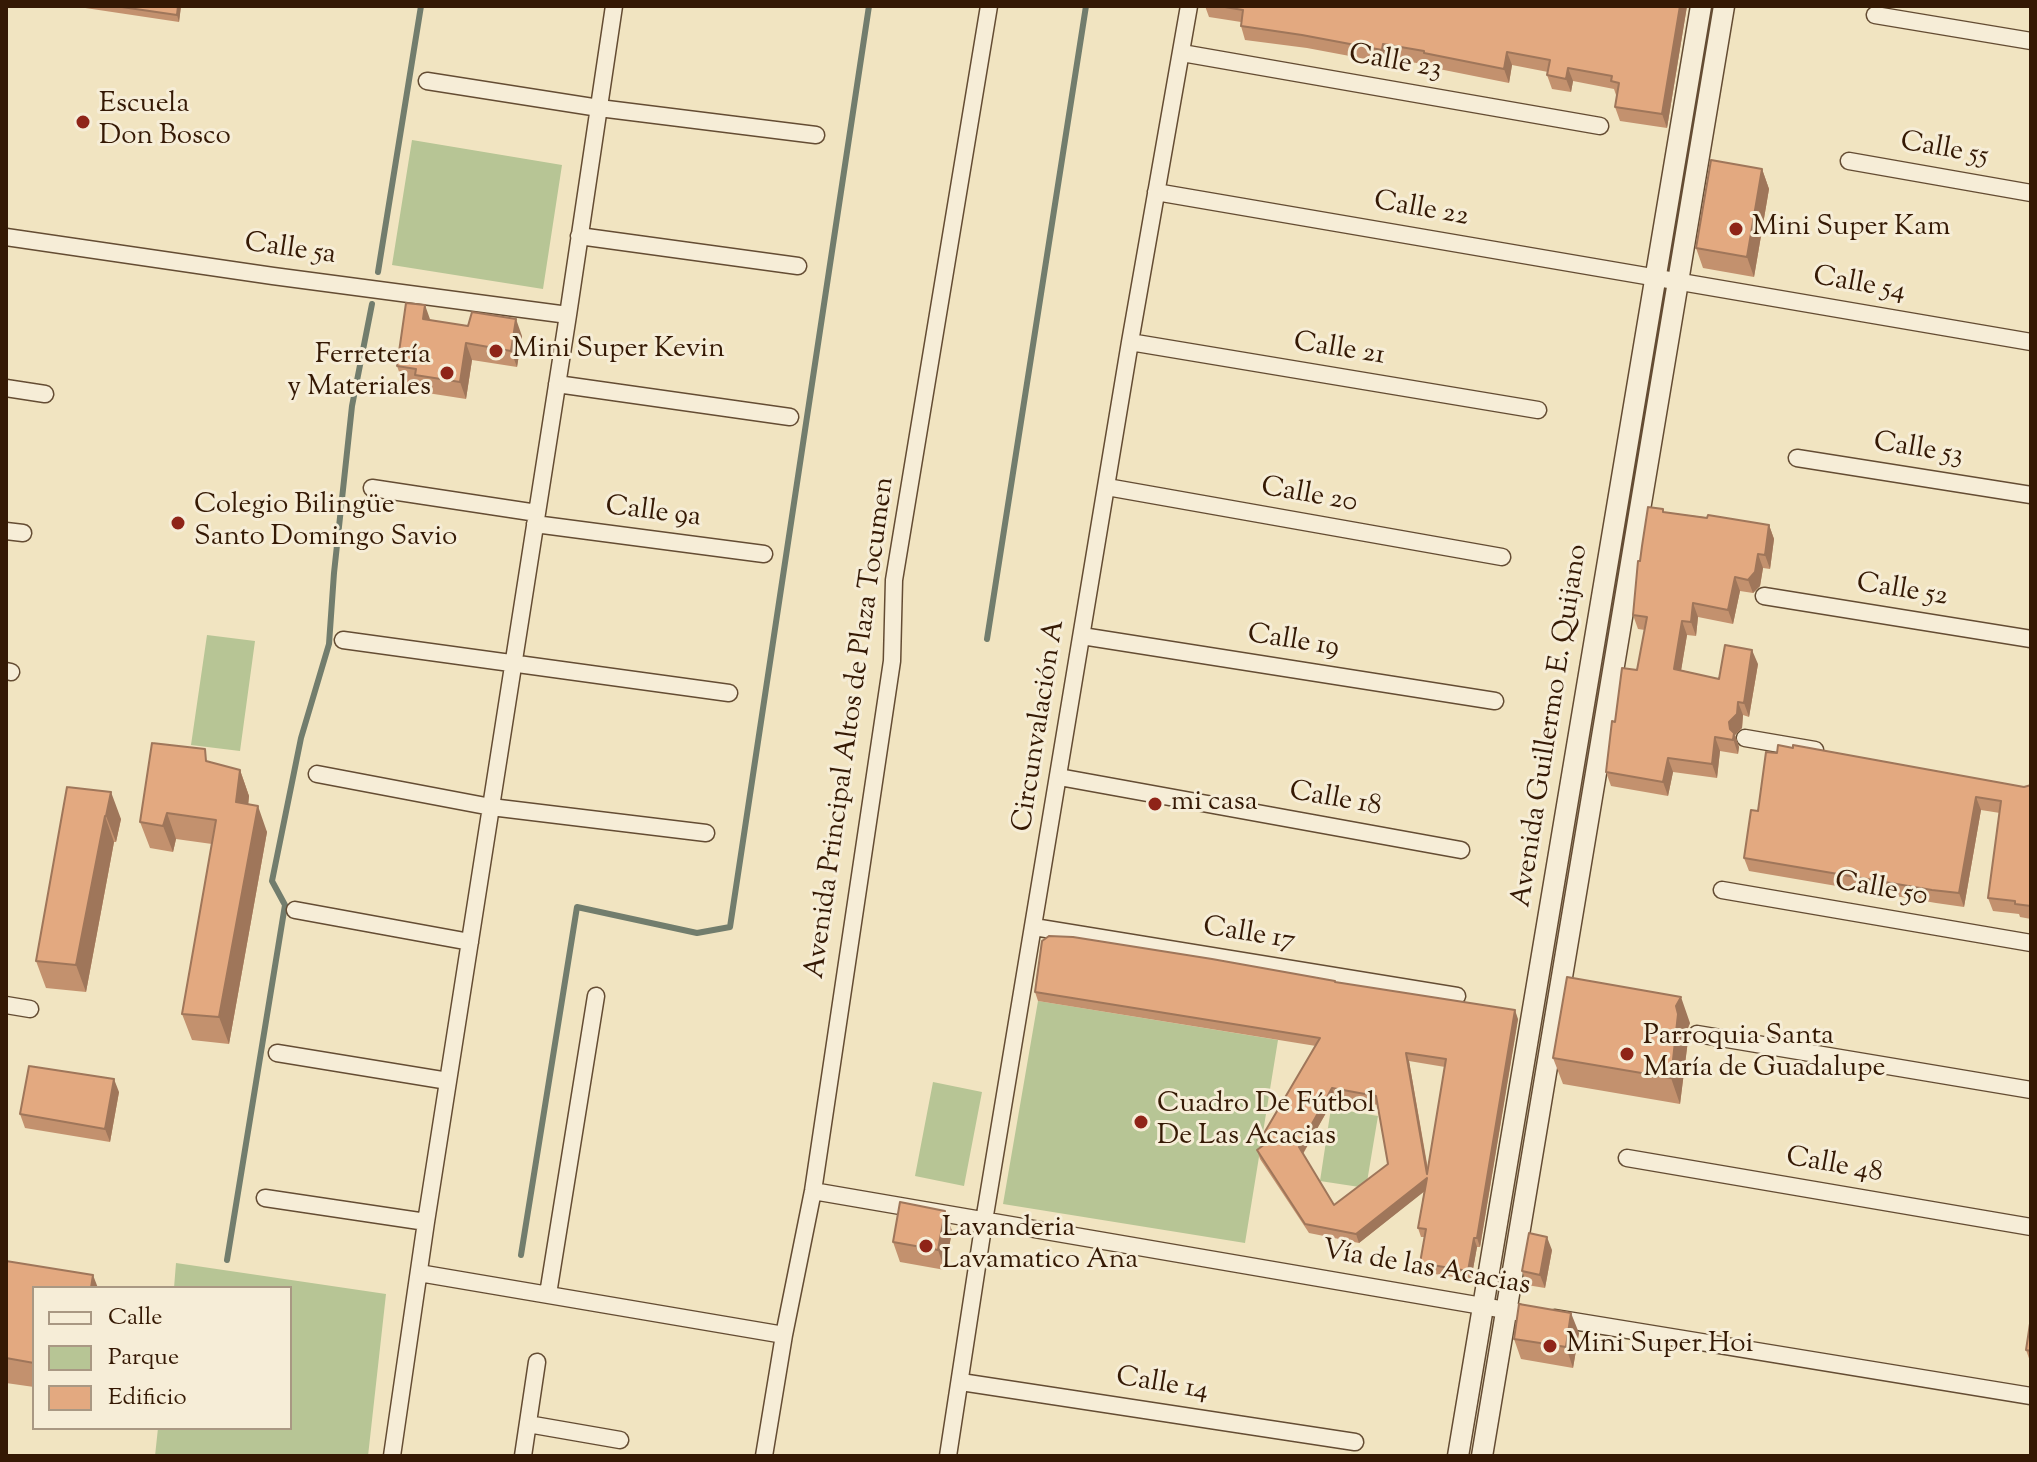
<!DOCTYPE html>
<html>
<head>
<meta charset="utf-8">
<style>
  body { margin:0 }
  #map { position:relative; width:2037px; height:1462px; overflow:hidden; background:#f1e4c1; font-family:"Sorts Mill Goudy",serif }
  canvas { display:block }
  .frame { position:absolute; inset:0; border:8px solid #351904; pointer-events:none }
  .legend { position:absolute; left:32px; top:1286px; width:260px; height:144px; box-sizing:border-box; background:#f6edd7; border:2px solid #a99883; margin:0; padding:10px 14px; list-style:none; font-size:24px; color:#351904 }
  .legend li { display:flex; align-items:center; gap:16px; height:40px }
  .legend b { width:40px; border:2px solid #a99883 }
</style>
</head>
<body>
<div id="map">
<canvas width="2037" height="1462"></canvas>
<div class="frame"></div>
<ul class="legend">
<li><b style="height:10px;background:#f6edd7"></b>Calle</li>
<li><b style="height:22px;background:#b7c595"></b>Parque</li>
<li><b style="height:22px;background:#e3a980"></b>Edificio</li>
</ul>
</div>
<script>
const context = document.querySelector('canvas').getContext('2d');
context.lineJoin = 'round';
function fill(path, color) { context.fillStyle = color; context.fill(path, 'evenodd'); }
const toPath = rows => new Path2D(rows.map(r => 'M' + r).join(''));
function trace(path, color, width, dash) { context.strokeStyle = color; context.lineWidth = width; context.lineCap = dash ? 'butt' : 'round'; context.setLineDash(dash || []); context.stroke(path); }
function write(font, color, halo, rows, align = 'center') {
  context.font = font + ' "Sorts Mill Goudy",serif'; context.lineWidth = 6; context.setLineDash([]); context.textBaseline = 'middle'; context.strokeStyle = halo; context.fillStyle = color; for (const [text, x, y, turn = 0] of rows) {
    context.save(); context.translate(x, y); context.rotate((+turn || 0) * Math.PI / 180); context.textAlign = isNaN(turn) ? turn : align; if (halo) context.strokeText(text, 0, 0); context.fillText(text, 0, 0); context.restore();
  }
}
fill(toPath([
  [412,140,562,165,543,289,392,265],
  [207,635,255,641,240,751,191,745],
  [1038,1001,1278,1040,1245,1243,1003,1204],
  [933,1082,982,1092,964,1186,915,1176],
  [1331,1108,1378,1116,1366,1188,1320,1181],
  [176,1263,386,1294,368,1456,155,1456,158,1428,290,1428,290,1288,174,1288]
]), '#b7c595');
trace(toPath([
  [378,272,421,6],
  [987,639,1086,6],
  [521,1255,577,907,697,933,730,927,869,6],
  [227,1260,285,905,272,881,301,738,329,644,334,573,352,406,372,304]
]), '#727d6d', 6);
const minor = toPath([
  [1875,15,2031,41],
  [1182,53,1600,126],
  [427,81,599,108,816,135],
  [1849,161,2031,193],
  [1156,192,2031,342],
  [579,236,798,266],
  [6,237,273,276,568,315],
  [1130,342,1538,410],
  [557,384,790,417],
  [6,388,45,394],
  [1797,458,2031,495],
  [1107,487,1502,557],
  [372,488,537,513],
  [535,524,764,554],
  [6,531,23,533],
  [1764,596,2031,639],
  [1082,636,1495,701],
  [343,640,729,693],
  [6,671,11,672],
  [1745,738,1815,750],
  [317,774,491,807,706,833],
  [1059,777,1461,850],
  [1722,890,2031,943],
  [295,910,470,942],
  [1034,927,1457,996],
  [6,1005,30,1009],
  [1697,1034,2031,1090],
  [277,1053,448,1081],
  [1627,1158,2031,1227],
  [813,1191,1517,1312],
  [265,1198,426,1222],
  [419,1273,784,1335],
  [548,1294,596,996],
  [1555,1318,2031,1396],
  [961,1382,1355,1442],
  [528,1424,620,1440],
  [392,1456,426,1222,568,315,614,6],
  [523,1456,537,1362],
  [764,1456,784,1335,813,1191,892,661,894,580,989,6],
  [948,1456,984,1221,1130,342,1189,6]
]);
const tertiary = toPath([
  [1458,1456,1701,6],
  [1482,1456,1724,6]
]);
trace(minor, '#644c33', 19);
trace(tertiary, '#644c33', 23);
trace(minor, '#f6edd7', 16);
trace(tertiary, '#f6edd7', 20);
fill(toPath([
  [72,6,181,6,179,22],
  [1205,6,1687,6,1667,128,1620,121,1615,107,1617,95,1616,95,1614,89,1573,81,1571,92,1552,89,1547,75,1548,72,1512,65,1509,83,1429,67,1428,65,1388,58,1387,63,1307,48,1245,40,1241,26,1241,22,1209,17],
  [1762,169,1769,189,1754,277,1703,268,1696,248],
  [430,321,522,336,517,367,472,360,466,399,421,392,419,385,403,383,397,366],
  [1664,512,1769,525,1774,539,1770,569,1763,568,1760,586,1753,593,1740,591,1733,624,1698,617,1696,636,1687,635,1681,670,1719,679,1758,664,1749,717,1743,715,1742,728,1735,735,1739,747,1738,754,1720,751,1717,778,1673,772,1668,796,1611,786,1606,772,1615,722,1637,670,1645,630,1638,629,1633,615,1640,561],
  [1777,753,2024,787,2031,785,2031,919,2020,917,2019,914,1993,911,1988,898,2000,813,1981,810,1964,907,1936,903,1749,871,1744,858],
  [210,762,240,770,249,796,248,804,267,832,229,1044,192,1040,182,1014,212,844,176,839,173,852,150,848,140,822],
  [67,787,121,819,116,842,114,842,86,992,46,988,36,961],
  [1336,983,1518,1019,1480,1247,1477,1247,1471,1280,1423,1272,1420,1263,1425,1237,1421,1237,1418,1228,1424,1191,1359,1243,1309,1233,1260,1159,1257,1150,1263,1146,1260,1140,1316,1046,1038,1001,1035,992],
  [1409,1061,1445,1067,1428,1169],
  [1335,1097,1378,1105,1388,1164,1334,1205,1303,1154],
  [1690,1023,1686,1033,1688,1040,1680,1104,1563,1084,1553,1058],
  [119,1092,110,1142,25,1128,20,1114],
  [945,1211,952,1231,945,1270,900,1262,893,1242],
  [1552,1250,1545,1288,1527,1285,1522,1271],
  [6,1261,34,1288,34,1387,6,1383],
  [2031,1317,2031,1364,2026,1350],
  [1579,1333,1573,1368,1521,1359,1514,1339]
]), '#c3916e');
fill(toPath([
  [178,6,181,6,179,22,177,15],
  [1680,6,1687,6,1667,128,1662,114],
  [1383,44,1388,58,1387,63,1382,50],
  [1507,52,1512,65,1509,83,1504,69],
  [1568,68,1573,81,1571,92,1566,79],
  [1762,169,1769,189,1754,277,1747,257],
  [425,305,431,322,423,319],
  [516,319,522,336,517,367,511,351],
  [466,343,472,360,466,399,460,382],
  [1769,525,1774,539,1770,569,1765,555],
  [1758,554,1763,568,1760,586,1753,593,1748,580],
  [1735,577,1740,591,1733,624,1728,610],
  [1693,603,1698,617,1696,636,1691,622],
  [1682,621,1687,635,1679,683,1674,669],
  [1752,650,1758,664,1749,717,1744,703],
  [1738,702,1743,715,1742,728,1735,735,1739,747,1738,754,1730,729,1729,722],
  [1715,737,1720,751,1717,778,1712,764],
  [1668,758,1673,772,1668,796,1663,782],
  [240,770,249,796,246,829,236,802],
  [111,792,121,819,116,842,106,816],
  [1976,797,1981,810,1964,907,1959,893],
  [258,806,267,832,229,1044,219,1017],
  [167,813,176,839,173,852,163,826],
  [105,816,114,842,86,992,76,965],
  [1681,997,1690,1023,1686,1033,1688,1040,1680,1104,1671,1078,1676,1006],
  [1515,1010,1518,1019,1480,1247,1477,1238],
  [1406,1053,1409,1061,1430,1183,1427,1174],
  [114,1079,119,1092,110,1142,105,1129],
  [1332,1088,1335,1097,1302,1155,1299,1147],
  [1427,1178,1430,1187,1359,1243,1356,1234],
  [945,1211,952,1231,945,1270,938,1250],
  [1547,1237,1552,1250,1545,1288,1540,1275],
  [1474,1238,1477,1247,1471,1280,1468,1271],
  [93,1275,98,1288,91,1288],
  [1571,1313,1579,1333,1573,1368,1566,1347]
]), '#9f765a');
const building = toPath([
  [115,6,178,6,177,15,115,6],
  [1219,6,1680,6,1662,114,1615,107,1619,83,1611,81,1612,76,1568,68,1566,79,1547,75,1550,60,1507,52,1504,69,1424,53,1424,51,1383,44,1382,50,1302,35,1241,26,1243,10,1219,6],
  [1711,160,1762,169,1747,257,1696,248,1711,160],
  [406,303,425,305,423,319,468,326,472,312,516,319,511,351,466,343,460,382,415,375,416,369,397,366,406,303],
  [1648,507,1663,509,1663,512,1707,518,1708,515,1769,525,1765,555,1758,554,1755,572,1748,580,1735,577,1728,610,1693,603,1691,622,1682,621,1674,669,1719,679,1725,645,1752,650,1744,703,1738,702,1737,714,1729,722,1730,729,1734,733,1733,740,1715,737,1712,764,1668,758,1663,782,1606,772,1612,721,1615,722,1622,668,1637,670,1643,638,1647,617,1633,615,1638,561,1640,561,1642,546,1648,507],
  [152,743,205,749,206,761,240,770,236,802,258,806,219,1017,182,1014,216,820,167,813,163,826,140,822,152,743],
  [1778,745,1793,748,1793,745,2024,787,2031,785,2031,906,2015,904,2015,901,1988,898,2001,801,1976,797,1959,893,1932,890,1744,858,1751,810,1758,811,1766,752,1777,753,1778,745],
  [67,787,111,792,106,816,105,816,76,965,36,961,67,787],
  [1049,936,1073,937,1212,959,1335,981,1335,982,1515,1010,1477,1238,1474,1238,1468,1271,1420,1263,1426,1229,1418,1228,1427,1178,1356,1234,1305,1224,1257,1150,1265,1144,1260,1140,1320,1038,1035,992,1042,941,1049,936],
  [1406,1053,1446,1059,1427,1174,1406,1053],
  [1332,1088,1376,1096,1388,1164,1334,1205,1299,1147,1332,1088],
  [1567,977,1681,997,1676,1006,1678,1014,1671,1078,1553,1058,1567,977],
  [29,1066,114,1079,105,1129,20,1114,29,1066],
  [900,1202,945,1211,938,1250,893,1242,900,1202],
  [1529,1233,1547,1237,1540,1275,1522,1271,1529,1233],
  [6,1261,93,1275,91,1288,34,1288,34,1363,6,1358,6,1261],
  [1519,1304,1571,1313,1566,1347,1514,1339,1519,1304],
  [2031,1317,2031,1351,2026,1350,2031,1317]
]);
fill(building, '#e3a980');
trace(building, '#9f765a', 2);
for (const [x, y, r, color] of [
  [83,122,8,"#8f2418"],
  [1736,229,8,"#8f2418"],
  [496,351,8,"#8f2418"],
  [447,373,8,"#8f2418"],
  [178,523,8,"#8f2418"],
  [1155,804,8,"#8f2418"],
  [1627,1054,8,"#8f2418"],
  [1141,1122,8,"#8f2418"],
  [926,1246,8,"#8f2418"],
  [1550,1346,8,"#8f2418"]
]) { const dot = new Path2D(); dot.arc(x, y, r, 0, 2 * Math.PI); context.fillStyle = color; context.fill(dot); trace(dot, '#f6edd7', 3); }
write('28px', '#351904', '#f6edd7', [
  ["Calle 23",1395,64,10],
  ["Calle 55",1944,151,10],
  ["Calle 22",1421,211,10],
  ["Calle 5a",290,251,8],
  ["Calle 54",1859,286,10],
  ["Calle 21",1339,351,9],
  ["Calle 53",1918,451,9],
  ["Calle 20",1309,497,10],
  ["Calle 9a",653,514,7],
  ["Calle 52",1902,592,9],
  ["Calle 19",1293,643,9],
  ["Circunvalación A",1041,726,-81],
  ["Avenida Guillermo E. Quijano",1552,726,-81],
  ["Avenida Principal Altos de Plaza Tocumen",852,728,-82],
  ["Calle 18",1335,801,10],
  ["Calle 50",1881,891,10],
  ["Calle 17",1249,936,9],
  ["Calle 48",1834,1167,10],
  ["Vía de las Acacias",1426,1270,10],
  ["Calle 14",1162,1386,9]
]);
write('28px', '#351904', '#f6edd7', [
  ["Escuela",99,106],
  ["Don Bosco",99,138],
  ["Mini Super Kam",1752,229],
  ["Mini Super Kevin",512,351],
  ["Ferretería",431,357,"right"],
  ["y Materiales",431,389,"right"],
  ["Colegio Bilingüe",194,507],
  ["Santo Domingo Savio",194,539],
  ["mi casa",1171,804],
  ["Parroquia Santa",1643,1038],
  ["María de Guadalupe",1643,1070],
  ["Cuadro De Fútbol",1157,1106],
  ["De Las Acacias",1157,1138],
  ["Lavanderia",942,1230],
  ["Lavamatico Ana",942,1262],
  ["Mini Super Hoi",1566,1346]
], 'left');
</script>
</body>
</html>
